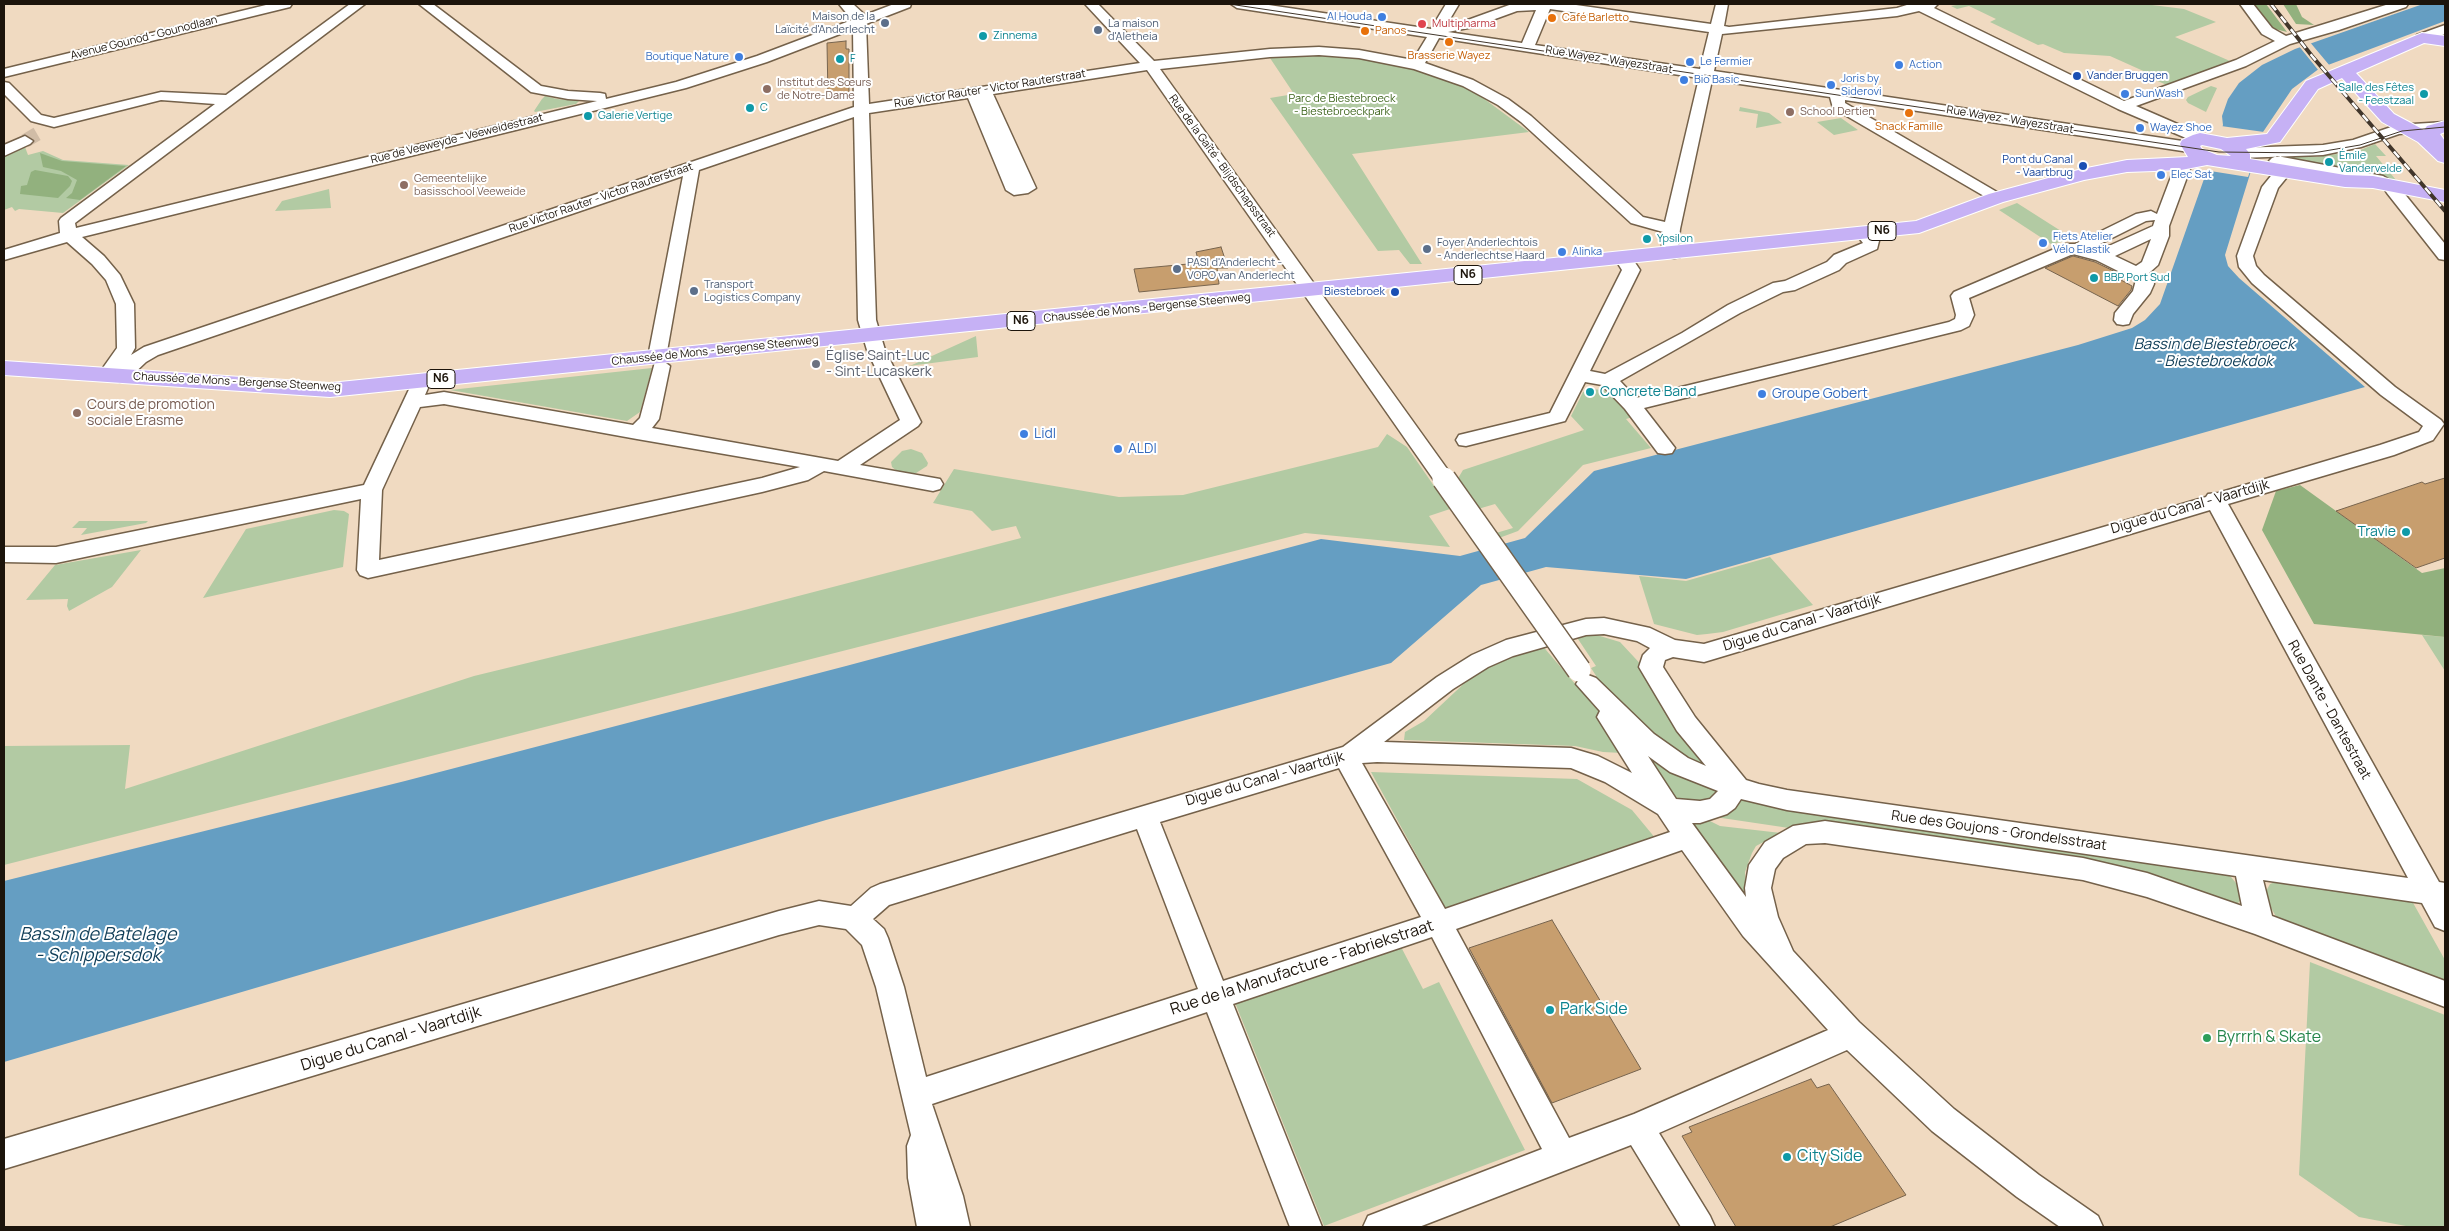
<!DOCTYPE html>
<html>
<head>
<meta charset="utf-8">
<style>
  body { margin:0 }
  #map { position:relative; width:2449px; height:1231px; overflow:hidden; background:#f0dac1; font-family:Manrope,sans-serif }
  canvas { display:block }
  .frame { position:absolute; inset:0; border:5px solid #1c140b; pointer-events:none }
</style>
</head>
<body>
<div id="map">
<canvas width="2449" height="1231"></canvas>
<div class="frame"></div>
</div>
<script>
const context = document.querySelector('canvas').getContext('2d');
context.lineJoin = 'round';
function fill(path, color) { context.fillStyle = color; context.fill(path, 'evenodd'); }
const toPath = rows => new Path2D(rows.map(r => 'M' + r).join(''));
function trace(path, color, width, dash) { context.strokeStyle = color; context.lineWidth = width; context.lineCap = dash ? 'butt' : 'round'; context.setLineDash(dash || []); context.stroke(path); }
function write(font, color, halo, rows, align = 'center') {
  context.font = font + ' Manrope,sans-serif'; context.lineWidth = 4; context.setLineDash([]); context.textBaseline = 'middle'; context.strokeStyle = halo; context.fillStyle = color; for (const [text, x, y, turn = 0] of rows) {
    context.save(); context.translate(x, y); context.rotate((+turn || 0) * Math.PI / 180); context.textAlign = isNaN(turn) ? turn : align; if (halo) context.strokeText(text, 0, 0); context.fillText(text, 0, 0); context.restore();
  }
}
fill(toPath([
  [1962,4,2144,4,2184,9,2216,22,2175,37,2230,61,2167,85,2155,80,2159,78,2110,56,2064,53,2043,44,2038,45,1990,22,1996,19,1969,6,1957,9,1951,6],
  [1310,55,1349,56,1414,67,1442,76,1479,95,1529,132,1352,154,1422,264,1410,264,1399,250,1378,251,1270,98,1294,94,1270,58],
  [2211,86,2217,88,2206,112,2188,103,2186,100,2188,97],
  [545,96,557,99,579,101,576,104,535,112,534,111,542,99],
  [1740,107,1769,113,1782,123,1756,128,1758,114,1739,111],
  [1841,118,1858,130,1834,135,1817,122],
  [2375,144,2386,156,2376,156,2396,180,2290,161,2287,157,2316,157,2358,151],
  [7,145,25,147,28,155,43,151,63,160,129,165,63,213,19,209,15,211,12,207,4,210,4,146],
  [329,189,331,208,275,211,282,201],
  [2017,203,2061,231,2076,239,2051,244,1999,210],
  [976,336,978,357,909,366,912,365],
  [652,368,640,412,627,421,450,390],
  [1590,389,1604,390,1615,397,1633,417,1626,419,1651,448,1583,465,1518,531,1499,538,1496,533,1513,528,1495,504,1478,509,1457,480,1463,470,1584,430,1571,416,1583,392],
  [1387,434,1407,447,1450,509,1429,516,1450,547,1305,533,4,865,4,746,130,745,125,789,474,676,733,613,1021,538,1016,526,992,531,972,511,933,503,954,469,1119,497,1183,495,1378,447],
  [911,449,922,453,928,463,927,466,913,475,898,472,892,467,891,462,902,451],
  [334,510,344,511,349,514,343,567,203,598,246,529],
  [79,521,148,521,146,523,81,535,87,528,72,528],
  [141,550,112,587,69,611,67,606,68,599,26,600,55,565],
  [1770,557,1813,605,1723,632,1707,634,1697,635,1654,624,1639,576,1686,581],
  [1574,633,1590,633,1620,642,1647,671,1709,767,1675,751,1613,702,1591,668,1596,666],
  [2422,635,2445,637,2445,671],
  [1540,643,1607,721,1622,753,1603,752,1575,746,1404,740,1405,732,1424,721,1471,677,1502,656],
  [1637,745,1720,791,1709,803,1672,799],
  [1371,772,1577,779,1632,810,1656,839,1446,909],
  [1739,796,2222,871,2231,877,2240,888,2242,898,2235,907,1815,824,1796,825,1789,828,1715,817,1738,805],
  [1708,820,1720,826,1781,833,1756,846,1752,853,1745,872,1746,893,1750,904,1689,825],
  [2285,878,2412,901,2445,960,2445,985,2436,984,2279,922,2264,895,2270,884],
  [1400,945,1423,989,1439,982,1525,1150,1324,1226,1232,995],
  [2310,962,2445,1015,2445,1227,2411,1227,2359,1217,2299,1175]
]), '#b2caa3');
fill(toPath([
  [2250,4,2266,4,2287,32,2267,27],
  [2283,4,2296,4,2302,17,2314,25,2296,24],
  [40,153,62,161,126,166,80,200,66,198,72,193,77,180,61,171,43,167],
  [35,170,68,176,72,181,70,186,58,198,20,194,21,186,27,185,31,172],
  [2300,485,2422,573,2445,568,2445,637,2314,624,2262,530,2276,491]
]), '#92b17e');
fill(toPath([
  [2423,4,2445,4,2445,21,2320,68,2292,89,2263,132,2225,255,2228,266,2239,278,2365,387,1686,579,1546,567,1481,585,1391,663,826,820,4,1062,4,881,405,781,846,666,1321,539,1460,556,1525,538,1594,471,2078,345,2132,328,2145,320,2160,304,2223,125,2222,116,2228,99,2239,83,2262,65,2295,49]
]), '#659ec2');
fill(toPath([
  [2309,41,2330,66,2319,71,2298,45],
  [2221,126,2264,132,2248,177,2204,170]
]), '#f0dac1');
const building = toPath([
  [846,41,846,49,849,49,849,97,828,98,827,43,846,41],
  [1221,247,1228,268,1217,268,1219,284,1139,292,1134,269,1199,263,1196,252,1221,247],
  [2073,256,2095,262,2126,277,2121,280,2132,286,2131,290,2118,306,2045,268,2073,256],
  [2445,478,2445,558,2416,568,2336,511,2422,482,2425,484,2445,478],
  [1552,920,1641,1069,1552,1103,1469,948,1552,920],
  [1811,1079,1817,1088,1829,1084,1906,1195,1830,1227,1736,1227,1682,1136,1692,1132,1689,1127,1811,1079]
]);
fill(building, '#c79e6e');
trace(building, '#77644e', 1);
trace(toPath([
  [25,141,42,131]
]), '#d0bca6', 14, [14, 8]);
const minor = toPath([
  [270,4,292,4,290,7,4,77,4,69,270,4],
  [350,4,365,4,75,223,76,228,597,101,568,99,531,92,419,4,433,4,541,86,568,91,600,93,605,94,606,99,676,82,757,56,852,20,839,4,853,4,865,15,894,4,911,4,910,7,866,24,869,104,1140,63,1085,4,1098,4,1154,61,1270,49,1319,47,1359,50,1413,60,1427,37,1237,8,1231,4,1262,4,1431,29,1446,4,1459,4,1447,24,1465,21,1512,4,1569,4,1711,24,1716,4,1728,4,1724,26,1729,27,1897,8,1910,4,1938,4,1934,8,2124,101,2236,60,2275,41,2262,34,2240,4,2253,4,2272,28,2286,36,2389,4,2408,4,2406,7,2339,30,2290,44,2246,66,2136,106,2205,136,2208,139,2205,142,2200,144,2118,109,1919,11,1897,16,1722,34,1714,71,2189,142,2197,147,2189,152,1845,100,1845,103,2002,195,2004,198,2002,201,1996,203,1833,108,1830,97,1712,80,1680,229,1678,247,1682,253,1680,257,1674,258,1668,257,1662,247,1663,232,1631,223,1521,122,1498,105,1463,86,1414,69,1359,58,1319,55,1270,57,1160,69,1450,473,1453,478,1450,483,1443,485,1436,483,1147,70,993,94,1036,188,1028,193,1014,195,1006,190,968,98,869,113,876,320,885,350,921,422,918,426,860,465,940,479,943,484,940,489,933,491,824,471,808,480,762,492,368,578,360,575,357,570,361,499,56,563,4,562,4,547,56,547,364,485,413,381,415,377,422,375,429,377,431,381,425,395,444,392,633,425,640,418,655,362,648,357,683,176,158,355,146,362,127,380,120,382,102,376,100,372,117,348,116,304,106,280,92,264,67,242,4,260,4,250,60,233,59,221,61,218,215,104,161,100,54,127,31,121,4,94,4,82,9,83,41,115,54,118,161,92,226,95,350,4],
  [1550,9,1709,32,1700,69,1535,45,1550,9],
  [1536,10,1522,43,1448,32,1473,27,1517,11,1536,10],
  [853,29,854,107,144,347,131,355,135,348,134,304,120,275,104,256,82,237,686,88,767,62,853,29],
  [1439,38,1699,78,1665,222,1643,217,1531,116,1508,99,1473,80,1425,63,1439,38],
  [854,117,858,320,867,350,900,420,838,461,652,428,659,419,670,366,663,361,666,357,699,170,854,117],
  [444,404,637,439,800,467,762,478,379,560,382,490,420,407,444,404],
  [2445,25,2445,34,2422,42,2415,38,2417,35,2445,25],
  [2445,122,2445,130,2399,134,2361,147,2323,155,2240,158,2232,153,2240,148,2323,145,2353,140,2397,125,2445,122],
  [25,136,33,141,30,144,4,156,4,145,25,136],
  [2277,156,2383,176,2391,181,2383,186,2297,169,2296,174,2287,177,2278,188,2253,256,2256,266,2264,275,2395,387,2441,420,2444,424,2433,440,2394,455,2228,504,2439,882,2445,883,2445,931,2435,927,2422,903,2263,880,2272,916,2445,981,2445,1007,2255,934,2147,897,2083,880,1825,843,1806,844,1783,858,1775,869,1771,888,1778,917,1793,951,1859,1022,1954,1109,2039,1175,2098,1216,2103,1227,2060,1227,2017,1197,1932,1131,1847,1050,1659,1133,1710,1216,1715,1227,1681,1227,1631,1145,1419,1227,1363,1227,1368,1216,1542,1149,1432,937,1233,1004,1322,1227,1290,1227,1207,1012,932,1104,963,1196,970,1227,917,1227,908,1178,907,1146,911,1135,876,987,862,945,846,929,819,925,779,935,4,1169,4,1139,779,911,819,901,851,906,871,888,880,884,1343,747,1437,677,1472,655,1506,640,1586,619,1604,618,1650,628,1675,640,1704,644,2206,497,2208,494,2218,493,2380,445,2419,432,2423,426,2381,395,2252,283,2239,267,2237,256,2262,187,2275,171,2286,167,2272,164,2269,161,2272,158,2277,156],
  [2210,510,2408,878,1787,790,1759,784,1746,780,1695,717,1663,667,1665,660,1673,657,1704,662,2210,510],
  [1604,634,1637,641,1650,648,1643,655,1639,667,1677,731,1706,766,1688,758,1654,734,1596,678,1588,675,1580,678,1576,684,1600,711,1597,717,1632,773,1598,756,1571,748,1384,742,1453,689,1488,667,1513,656,1586,635,1604,634],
  [1648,756,1670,772,1718,791,1710,799,1700,801,1676,799,1648,756],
  [1377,762,1571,768,1605,782,1658,814,1670,832,1445,909,1362,763,1377,762],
  [1339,768,1421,917,1223,981,1160,822,1339,768],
  [1741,799,1787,810,2236,876,2242,906,2147,873,2083,858,1825,821,1793,826,1765,842,1749,865,1745,888,1746,897,1692,823,1700,823,1727,814,1735,808,1741,799],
  [1137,829,1198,989,926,1077,904,987,888,938,884,929,873,919,889,905,1137,829],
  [1682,850,1743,936,1828,1030,1634,1114,1569,1138,1456,929,1682,850],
  [2181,159,2186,161,2190,169,2169,226,2169,236,2158,265,2149,273,2153,277,2154,284,2150,293,2133,314,2129,324,2123,325,2117,324,2114,320,2115,313,2133,291,2136,280,2096,260,2073,254,1969,298,1974,315,1969,326,1961,330,1644,408,1675,448,1672,453,1665,454,1658,453,1625,409,1602,385,1585,382,1565,421,1466,446,1459,445,1456,440,1459,435,1550,413,1622,270,1615,259,1618,255,1630,255,1640,270,1590,371,1605,374,1682,333,1728,305,1773,283,1785,281,1827,262,1834,255,1863,243,1856,234,1858,230,1870,230,1879,241,1877,249,1846,263,1839,270,1795,290,1783,292,1740,313,1620,381,1636,398,1949,322,1955,319,1956,315,1951,296,1954,292,2066,244,2075,244,2136,214,2151,211,2157,214,2174,169,2173,164,2181,159],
  [2155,220,2153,226,2100,250,2092,248,2146,221,2155,220],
  [2151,239,2142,262,2136,266,2115,256,2151,239],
  [2393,185,2399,187,2445,244,2445,260,2439,259,2387,193,2385,190,2393,185]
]);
const major = toPath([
  [2422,33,2445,36,2445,46,2424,43,2356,73,2394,114,2424,130,2427,126,2445,121,2445,132,2440,134,2445,141,2445,163,2438,161,2418,142,2382,122,2342,78,2318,89,2280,142,2246,149,2250,154,2250,159,2345,175,2373,176,2445,190,2445,202,2373,188,2345,187,2207,165,2181,170,2127,172,2084,180,2003,202,1919,233,330,397,4,375,4,361,330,383,1916,221,1989,194,2082,169,2127,160,2188,157,2180,144,2182,140,2193,135,2200,133,2227,138,2267,134,2306,81,2422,33],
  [2202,145,2221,149,2231,156,2217,155,2202,149,2200,146,2202,145]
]);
trace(minor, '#74614a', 3);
trace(major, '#fff', 2);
fill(minor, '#fff');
fill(major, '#c6b1f5');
trace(toPath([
  [1229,4,2219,152,2313,153,2360,145,2402,131,2445,127]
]), '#41362b', 1);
const rail = toPath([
  [2271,4,2312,56,2445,211]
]);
trace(rail, '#41362b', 4);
trace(rail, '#fff', 2.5, [8]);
const minorBridgeFar1 = toPath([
  [1443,478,1445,480]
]);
const minorBridge = toPath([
  [1444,479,1579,670]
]);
trace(minorBridgeFar1, '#74614a', 20, []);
trace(minorBridge, '#74614a', 26, []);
trace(minorBridgeFar1, '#fff', 18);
trace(minorBridge, '#fff', 23);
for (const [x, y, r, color] of [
  [1382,17,5,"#3f7fe0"],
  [1552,18,5,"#e8710a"],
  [885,23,5,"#5c6f8a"],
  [1422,24,5,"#e0444e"],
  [1098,30,5,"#5c6f8a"],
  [1365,31,5,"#e8710a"],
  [983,36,5,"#0f9aa8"],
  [1449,42,5,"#e8710a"],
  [739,57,5,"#3f7fe0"],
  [840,59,5,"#0f9aa8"],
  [1690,62,5,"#3f7fe0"],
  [1899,65,5,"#3f7fe0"],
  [2077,76,5,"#1a4fb4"],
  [1684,80,5,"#3f7fe0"],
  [1831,85,5,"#3f7fe0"],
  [767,89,5,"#8d6e63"],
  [2125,94,5,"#3f7fe0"],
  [2424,94,5,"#0f9aa8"],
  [750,108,5,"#0f9aa8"],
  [1790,112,5,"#8d6e63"],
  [1909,113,5,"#e8710a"],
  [588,116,5,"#0f9aa8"],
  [2140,128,5,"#3f7fe0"],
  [2329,162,5,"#0f9aa8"],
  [2083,166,5,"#1a4fb4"],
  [2161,175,5,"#3f7fe0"],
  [404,185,5,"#8d6e63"],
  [1647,239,5,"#0f9aa8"],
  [2043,243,5,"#3f7fe0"],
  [1427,249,5,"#5c6f8a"],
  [1562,252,5,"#3f7fe0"],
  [1177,269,5,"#5c6f8a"],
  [2094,278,5,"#0f9aa8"],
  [694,291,5,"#5c6f8a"],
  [1395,292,5,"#1a4fb4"],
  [816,364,5,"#6b7280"],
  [1590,392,5,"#0f9aa8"],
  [1762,394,5,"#3f7fe0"],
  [77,413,5,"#8d6e63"],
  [1024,434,5,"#3f7fe0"],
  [1118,449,5,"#3f7fe0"],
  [2406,532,5,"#0f9aa8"],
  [1550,1010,5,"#0f9aa8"],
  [2207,1038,5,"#2e9e5b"],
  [1787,1157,5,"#0f9aa8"]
]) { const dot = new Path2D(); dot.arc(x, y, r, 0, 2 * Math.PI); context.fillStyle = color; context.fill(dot); trace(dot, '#fff', 2); }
write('11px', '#4e5e75', '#fff', [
  ["Maison de la",875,17,"right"],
  ["Laïcité d'Anderlecht",875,30,"right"],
  ["La maison",1108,24],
  ["d'Aletheia",1108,37],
  ["Foyer Anderlechtois",1437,243],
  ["- Anderlechtse Haard",1437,256],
  ["PASI d'Anderlecht -",1187,263],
  ["VOPO van Anderlecht",1187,276],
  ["Transport",704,285],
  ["Logistics Company",704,298]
], 'left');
write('11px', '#366cbe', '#fff', [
  ["Al Houda",1372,17,"right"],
  ["Boutique Nature",729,57,"right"],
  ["Le Fermier",1700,62],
  ["Action",1909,65],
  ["Joris by",1841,79],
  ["Siderovi",1841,92],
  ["Bio Basic",1694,80],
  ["SunWash",2135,94],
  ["Wayez Shoe",2150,128],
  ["Elec Sat",2171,175],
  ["Fiets Atelier",2053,237],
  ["Vélo Elastik",2053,250],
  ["Alinka",1572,252]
], 'left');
write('11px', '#c56008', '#fff', [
  ["Café Barletto",1562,18],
  ["Panos",1375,31],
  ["Brasserie Wayez",1449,56,"center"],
  ["Snack Famille",1909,127,"center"]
], 'left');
write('11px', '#be3a42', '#fff', [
  ["Multipharma",1432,24]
], 'left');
write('11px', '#0d838f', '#fff', [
  ["Zinnema",993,36],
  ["F",850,59],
  ["Salle des Fêtes",2414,88,"right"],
  ["- Feestzaal",2414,101,"right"],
  ["C",760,108],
  ["Galerie Vertige",598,116],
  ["Émile",2339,156],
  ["Vandervelde",2339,169],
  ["Ypsilon",1657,239],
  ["BBP Port Sud",2104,278]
], 'left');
write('11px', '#1c140b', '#fff', [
  ["Avenue Gounod - Gounodlaan",144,38,-14],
  ["Rue Wayez - Wayezstraat",1609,60,9],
  ["Rue Victor Rauter - Victor Rauterstraat",990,89,-9],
  ["Rue Wayez - Wayezstraat",2010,120,9],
  ["Rue de Veeweyde - Veeweidestraat",457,139,-14],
  ["Rue de la Gaîté - Blijdschapsstraat",1222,166,54],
  ["Rue Victor Rauter - Victor Rauterstraat",601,198,-19],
  ["Chaussée de Mons - Bergense Steenweg",1147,308,-6],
  ["Chaussée de Mons - Bergense Steenweg",715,351,-6],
  ["Chaussée de Mons - Bergense Steenweg",237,382,3]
]);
write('11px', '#164399', '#fff', [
  ["Vander Bruggen",2087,76,"left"],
  ["Pont du Canal",2073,160],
  ["- Vaartbrug",2073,173],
  ["Biestebroek",1385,292]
], 'right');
write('11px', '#785e54', '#fff', [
  ["Institut des Sœurs",777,83],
  ["de Notre-Dame",777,96],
  ["School Dertien",1800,112],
  ["Gemeentelijke",414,179],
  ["basisschool Veeweide",414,192]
], 'left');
write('11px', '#3c631a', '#fff', [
  ["Parc de Biestebroeck",1342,99],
  ["- Biestebroeckpark",1342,112]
]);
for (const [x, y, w] of [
  [1882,231,28],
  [1468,275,28],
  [1021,321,28],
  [441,379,28]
]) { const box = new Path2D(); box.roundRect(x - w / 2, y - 9.5, w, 19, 4); context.fillStyle = '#fff'; context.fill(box); trace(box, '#1c140b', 1); }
write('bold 12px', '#1c140b', null, [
  ["N6",1882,231],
  ["N6",1468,275],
  ["N6",1021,321],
  ["N6",441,379]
]);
write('14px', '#5b616d', '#fff', [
  ["Église Saint-Luc",826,356],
  ["- Sint-Lucaskerk",826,372]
], 'left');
write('14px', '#0d838f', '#fff', [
  ["Concrete Band",1600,392],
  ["Travie",2396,532,"right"]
], 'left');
write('14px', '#366cbe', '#fff', [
  ["Groupe Gobert",1772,394],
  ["Lidl",1034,434],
  ["ALDI",1128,449]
], 'left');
write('14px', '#785e54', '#fff', [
  ["Cours de promotion",87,405],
  ["sociale Erasme",87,421]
], 'left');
write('14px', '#1c140b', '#fff', [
  ["Digue du Canal - Vaartdijk",2190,507,-16],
  ["Digue du Canal - Vaartdijk",1802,623,-17],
  ["Rue Dante - Dantestraat",2329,710,61],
  ["Digue du Canal - Vaartdijk",1265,779,-16],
  ["Rue des Goujons - Grondelsstraat",1999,831,8]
]);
write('italic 15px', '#103e58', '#fff', [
  ["Bassin de Biestebroeck",2214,345],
  ["- Biestebroekdok",2214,362]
]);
write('16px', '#1c140b', '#fff', [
  ["Rue de la Manufacture - Fabriekstraat",1302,968,-18],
  ["Digue du Canal - Vaartdijk",391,1039,-17]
]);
write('16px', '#0d838f', '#fff', [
  ["Park Side",1560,1010],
  ["City Side",1797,1157]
], 'left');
write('16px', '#27864d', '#fff', [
  ["Byrrrh & Skate",2217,1038]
], 'left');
write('italic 18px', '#103e58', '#fff', [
  ["Bassin de Batelage",98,935],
  ["- Schippersdok",98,956]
]);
</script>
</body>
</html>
